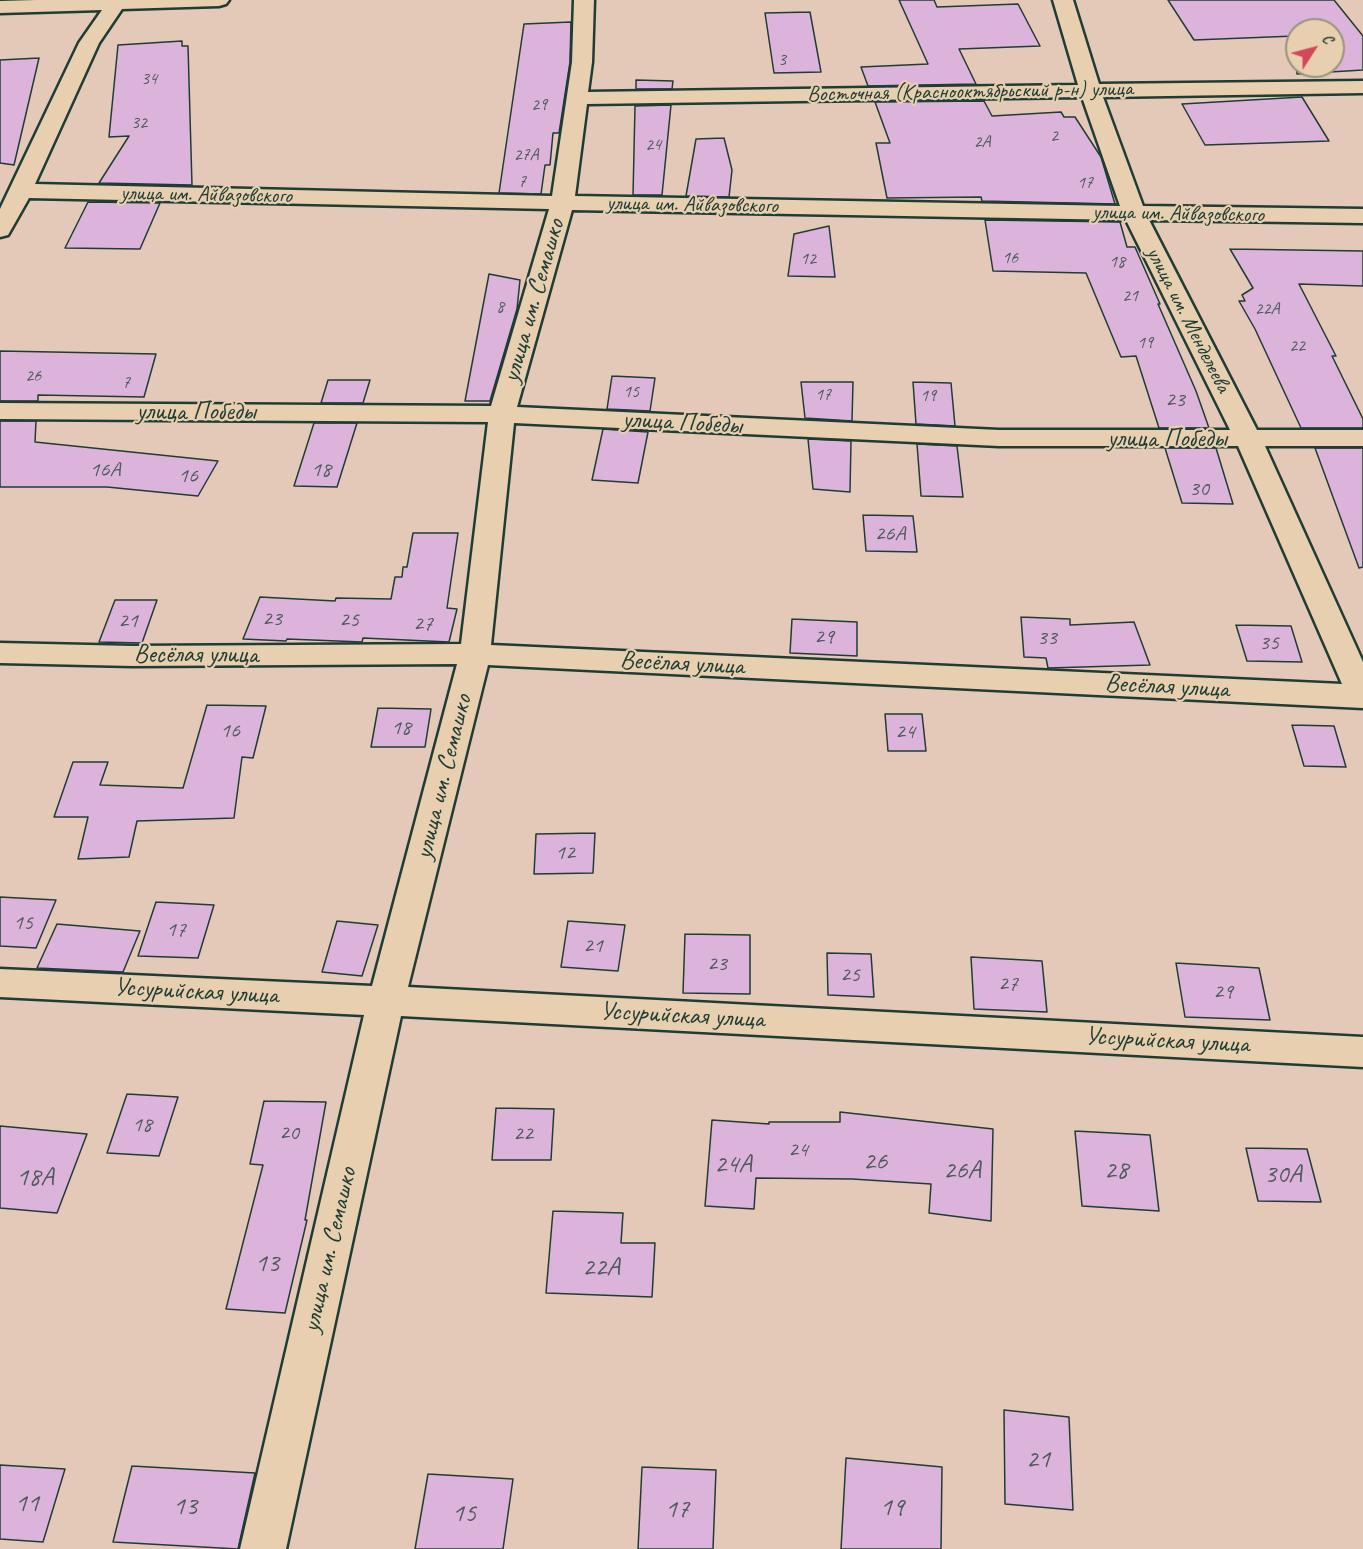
<!DOCTYPE html>
<html>
<head>
<meta charset="utf-8">
<style>
  body { margin:0 }
  #map { position:relative; width:1363px; height:1549px; overflow:hidden; background:#e5c9b8; font-family:Caveat,sans-serif }
  canvas { display:block }
  .north { position:absolute; left:1285px; top:18px; width:60px; height:60px; box-sizing:border-box; background:#e7cfaf; border:2px solid #97957e; border-radius:50%; rotate:54deg; font-size:16px; font-weight:700; line-height:24px; text-align:center; color:#1f3d34 }
  .north::after { content:''; display:block; margin:auto; width:21px; height:27px; background:#d1495b; clip-path:polygon(50% 0,100% 100%,50% 72%,0 100%) }
</style>
</head>
<body>
<div id="map">
<canvas width="1363" height="1549"></canvas>
<div class="north">С</div>
</div>
<script>
const context = document.querySelector('canvas').getContext('2d');
context.lineJoin = 'round';
function fill(path, color) { context.fillStyle = color; context.fill(path, 'evenodd'); }
const toPath = rows => new Path2D(rows.map(r => 'M' + r).join(''));
function trace(path, color, width, dash) { context.strokeStyle = color; context.lineWidth = width; context.lineCap = dash ? 'butt' : 'round'; context.setLineDash(dash || []); context.stroke(path); }
function write(font, color, halo, rows, align = 'center') {
  context.font = font + ' Caveat,sans-serif'; context.lineWidth = 4.5; context.setLineDash([]); context.textBaseline = 'middle'; context.strokeStyle = halo; context.fillStyle = color; for (const [text, x, y, turn = 0] of rows) {
    context.save(); context.translate(x, y); context.rotate((+turn || 0) * Math.PI / 180); context.textAlign = isNaN(turn) ? turn : align; if (halo) context.strokeText(text, 0, 0); context.fillText(text, 0, 0); context.restore();
  }
}
const building = toPath([
  [899,0,934,0,937,7,1018,4,1040,46,959,49,976,84,868,86,861,67,928,64,899,0],
  [1168,0,1334,0,1363,36,1363,70,1297,74,1295,36,1194,40,1168,0],
  [1297,30,1333,30,1333,66,1297,66,1297,30],
  [810,12,821,72,774,73,765,13,810,12],
  [571,22,570,62,559,133,553,133,550,165,545,165,541,194,499,193,524,24,571,22],
  [182,41,182,46,188,46,192,185,99,183,129,136,109,137,118,45,182,41],
  [39,58,14,165,0,163,0,60,39,58],
  [636,80,673,81,672,89,636,89,636,80],
  [1302,97,1329,141,1205,145,1182,104,1302,97],
  [984,101,992,116,1061,112,1064,117,1075,117,1101,157,1115,204,982,201,981,197,887,198,876,143,890,143,875,102,984,101],
  [671,105,662,195,633,195,635,106,671,105],
  [724,138,732,170,729,197,686,196,696,139,724,138],
  [88,202,160,203,140,249,65,248,88,202],
  [985,220,1120,222,1127,247,1135,247,1160,304,1158,304,1196,391,1209,428,1159,428,1136,356,1121,357,1086,273,993,271,985,220],
  [829,226,835,277,788,276,794,234,829,226],
  [1230,249,1363,251,1363,286,1299,284,1336,356,1332,356,1363,419,1363,428,1301,428,1255,329,1239,301,1245,301,1242,295,1253,288,1230,249],
  [489,274,520,280,517,309,490,401,465,401,489,274],
  [0,351,156,354,144,397,38,395,38,401,0,401,0,351],
  [612,376,655,378,650,411,607,409,612,376],
  [328,380,370,380,363,403,321,403,328,380],
  [801,382,853,382,852,421,805,418,801,382],
  [913,382,951,383,955,426,916,424,913,382],
  [0,421,36,421,35,442,218,461,198,496,107,487,0,487,0,421],
  [314,423,357,423,337,487,294,486,314,423],
  [603,429,648,432,638,483,592,480,603,429],
  [808,439,851,441,850,492,813,489,808,439],
  [917,444,957,446,963,497,921,496,917,444],
  [1165,448,1216,448,1233,504,1182,503,1165,448],
  [1315,448,1363,448,1363,567,1359,568,1315,448],
  [863,515,913,516,917,552,866,551,863,515],
  [413,533,458,533,447,608,457,609,449,642,363,638,362,642,287,639,286,641,243,639,260,597,335,601,336,598,391,599,395,577,402,577,403,567,407,567,413,533],
  [115,600,157,600,142,643,99,642,115,600],
  [1021,617,1070,619,1070,625,1134,622,1150,665,1048,668,1046,658,1024,657,1021,617],
  [792,619,857,622,857,656,790,653,792,619],
  [1236,625,1291,626,1302,662,1247,661,1236,625],
  [207,705,266,706,253,758,242,757,234,818,137,821,129,857,78,859,88,817,54,817,73,762,108,762,100,785,183,788,207,705],
  [378,708,431,709,425,747,371,747,378,708],
  [885,714,922,714,926,751,888,751,885,714],
  [1292,725,1334,726,1346,767,1304,766,1292,725],
  [595,833,593,873,534,874,536,834,595,833],
  [0,897,56,900,36,948,0,946,0,897],
  [156,902,214,905,198,958,138,956,156,902],
  [337,921,378,925,362,976,322,972,337,921],
  [568,921,625,925,618,971,561,967,568,921],
  [57,924,140,931,123,972,37,968,57,924],
  [685,934,750,935,750,994,683,993,685,934],
  [827,953,871,954,874,997,828,995,827,953],
  [971,957,1042,961,1047,1012,974,1009,971,957],
  [1176,963,1259,968,1270,1020,1185,1017,1176,963],
  [127,1094,178,1097,159,1156,107,1153,127,1094],
  [264,1101,326,1102,305,1220,307,1220,285,1313,226,1309,263,1165,250,1164,264,1101],
  [496,1108,554,1109,551,1160,492,1160,496,1108],
  [840,1112,993,1129,991,1221,929,1213,931,1184,852,1179,756,1178,754,1209,705,1206,712,1120,769,1124,769,1122,840,1122,840,1112],
  [0,1126,87,1134,57,1213,0,1208,0,1126],
  [1075,1131,1150,1135,1159,1211,1082,1206,1075,1131],
  [1246,1148,1307,1149,1321,1202,1258,1201,1246,1148],
  [553,1211,623,1213,621,1243,655,1243,652,1297,546,1293,553,1211],
  [1004,1410,1069,1417,1073,1510,1005,1504,1004,1410],
  [846,1458,942,1467,941,1549,841,1549,846,1458],
  [0,1465,65,1469,43,1542,0,1539,0,1465],
  [132,1466,255,1473,238,1549,113,1542,132,1466],
  [642,1467,716,1470,713,1549,638,1549,642,1467],
  [428,1474,513,1479,503,1549,415,1549,428,1474]
]);
fill(building, '#dcb3da');
trace(building, '#1f3d34', 1.5);
const minor = toPath([
  [36,0,229,0,226,4,219,6,122,9,99,43,35,184,552,196,572,62,574,0,594,0,592,62,588,92,1078,85,1053,0,1073,0,1099,84,1363,81,1363,93,1103,97,1143,206,1363,209,1363,223,1149,220,1257,430,1363,430,1363,446,1265,446,1363,662,1363,708,488,665,408,987,1363,1037,1363,1067,401,1016,286,1549,240,1549,364,1015,0,997,0,969,372,986,457,664,133,666,0,663,0,643,133,646,461,644,488,422,0,419,0,403,491,406,549,209,29,198,8,235,0,237,0,209,79,43,102,10,0,13,0,1,36,0],
  [1082,97,1120,206,575,196,587,104,1082,97],
  [572,210,1126,220,1230,430,999,430,517,407,572,210],
  [514,423,999,446,1238,446,1342,684,491,645,514,423]
]);
trace(minor, '#1f3d34', 5);
fill(minor, '#e7cfaf');
write('18px', '#4e5a5e', null, [
  ["3",782,60],
  ["34",149,79],
  ["29",539,105],
  ["32",139,123],
  ["2",1054,136],
  ["2А",982,142],
  ["24",653,145],
  ["27А",526,155],
  ["7",522,182],
  ["17",1085,183],
  ["16",1010,258],
  ["12",808,259],
  ["18",1117,262],
  ["21",1130,296],
  ["8",500,307],
  ["22А",1267,309],
  ["19",1145,343],
  ["22",1297,346],
  ["26",33,376],
  ["7",126,383],
  ["15",631,392],
  ["17",823,395],
  ["19",928,396]
]);
write('22px', '#1f3d34', '#e7cfaf', [
  ["Восточная (Краснооктябрьский р-н) улица",970,92,-1],
  ["улица им. Айвазовского",206,195,1],
  ["улица им. Айвазовского",692,205,1],
  ["улица им. Айвазовского",1178,214,1],
  ["улица им. Менделеева",1188,320,63]
]);
write('22px', '#4e5a5e', null, [
  ["23",1175,400],
  ["16А",105,470],
  ["18",321,470],
  ["16",188,476],
  ["30",1199,489],
  ["26А",890,534],
  ["23",272,619],
  ["25",349,620],
  ["21",128,621],
  ["27",423,624],
  ["29",824,637],
  ["33",1047,638],
  ["35",1269,643],
  ["18",401,728],
  ["16",230,731],
  ["24",905,732],
  ["12",565,853],
  ["15",23,923],
  ["17",176,930],
  ["21",593,946],
  ["23",717,964],
  ["25",850,975],
  ["27",1008,984],
  ["29",1223,992],
  ["18",142,1125],
  ["20",289,1133],
  ["22",523,1134],
  ["24",798,1150]
]);
write('26px', '#1f3d34', '#e7cfaf', [
  ["улица им. Семашко",534,301,-74],
  ["улица Победы",196,412],
  ["улица Победы",682,423,3],
  ["улица Победы",1167,439],
  ["Весёлая улица",196,655],
  ["Весёлая улица",682,664,3],
  ["Весёлая улица",1167,687,3],
  ["улица им. Семашко",444,777,-76],
  ["Уссурийская улица",196,992,3],
  ["Уссурийская улица",682,1016,3],
  ["Уссурийская улица",1167,1041,3],
  ["улица им. Семашко",330,1250,-77]
]);
write('27px', '#4e5a5e', null, [
  ["26",875,1162],
  ["24А",733,1165],
  ["26А",962,1171],
  ["28",1116,1171],
  ["30А",1283,1175],
  ["18А",35,1178],
  ["13",267,1264],
  ["22А",601,1268],
  ["21",1038,1460],
  ["11",27,1504],
  ["13",185,1507],
  ["19",892,1508],
  ["17",677,1510],
  ["15",464,1514]
]);
</script>
</body>
</html>
